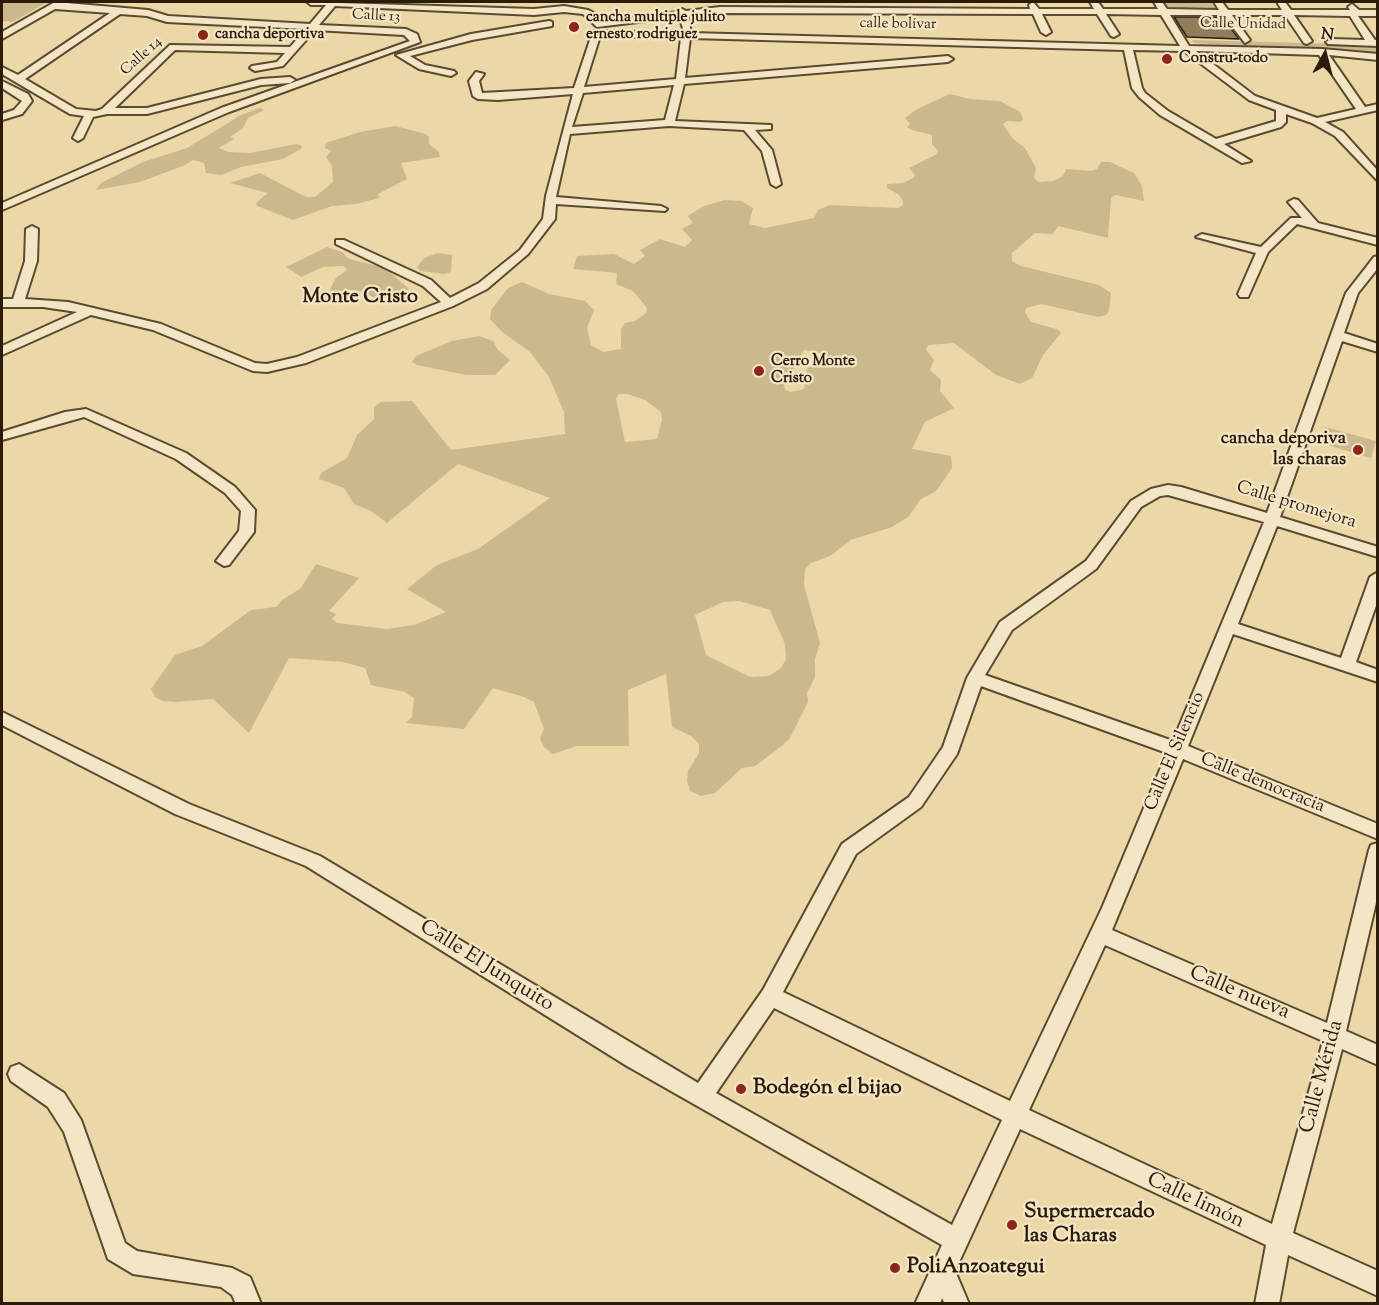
<!DOCTYPE html>
<html>
<head>
<meta charset="utf-8">
<style>
  body { margin:0 }
  #map { position:relative; width:1379px; height:1305px; overflow:hidden; background:#ecd8a7; font-family:"Sorts Mill Goudy",serif }
  canvas { display:block }
  .frame { position:absolute; inset:0; border:3px solid #2b1b08; pointer-events:none }
  .north { position:absolute; left:1295px; top:24px; width:60px; height:60px; -webkit-text-stroke:4px #f3e6c6; paint-order:stroke; rotate:7deg; font-size:16px; font-weight:700; line-height:24px; text-align:center; color:#2b1b08 }
  .north::after { content:''; display:block; margin:auto; width:21px; height:27px; background:#2b1b08; clip-path:polygon(50% 0,100% 100%,50% 72%,0 100%) }
</style>
</head>
<body>
<div id="map">
<canvas width="1379" height="1305"></canvas>
<div class="frame"></div>
<div class="north">N</div>
</div>
<script>
const context = document.querySelector('canvas').getContext('2d');
context.lineJoin = 'round';
function fill(path, color) { context.fillStyle = color; context.fill(path, 'evenodd'); }
const toPath = rows => new Path2D(rows.map(r => 'M' + r).join(''));
function trace(path, color, width, dash) { context.strokeStyle = color; context.lineWidth = width; context.lineCap = dash ? 'butt' : 'round'; context.setLineDash(dash || []); context.stroke(path); }
function write(font, color, halo, rows, align = 'center') {
  context.font = font + ' "Sorts Mill Goudy",serif'; context.lineWidth = 4.5; context.setLineDash([]); context.textBaseline = 'middle'; context.strokeStyle = halo; context.fillStyle = color; for (const [text, x, y, turn = 0] of rows) {
    context.save(); context.translate(x, y); context.rotate((+turn || 0) * Math.PI / 180); context.textAlign = isNaN(turn) ? turn : align; if (halo) context.strokeText(text, 0, 0); context.fillText(text, 0, 0); context.restore();
  }
}
fill(toPath([
  [2,2,47,2,13,22,2,21],
  [1162,2,1211,2,1218,12,1168,12],
  [1192,40,1377,45,1377,55,1193,43],
  [950,94,970,99,1000,101,1020,112,1023,119,1021,122,1007,121,1003,124,1013,139,1025,148,1036,168,1034,178,1039,182,1053,181,1063,176,1066,169,1091,171,1097,169,1101,162,1110,162,1134,173,1142,186,1144,201,1115,195,1111,198,1108,238,1058,226,1053,234,1035,233,1012,253,1012,261,1021,266,1099,285,1111,293,1109,311,1106,315,1098,317,1041,304,1026,308,1025,312,1031,322,1057,329,1061,333,1043,355,1032,378,1020,384,996,375,954,343,928,345,926,350,934,360,930,370,941,380,940,391,954,408,925,422,912,449,951,456,952,468,936,491,921,499,908,517,892,527,851,540,830,556,811,563,805,569,804,585,820,643,815,659,815,677,807,693,808,702,790,738,783,745,755,766,742,768,715,793,701,796,690,791,687,781,688,771,699,753,699,744,691,736,672,727,666,674,628,690,629,746,577,746,553,754,544,747,540,738,544,729,534,702,524,697,493,688,464,729,406,723,412,717,414,698,405,692,371,685,365,668,343,662,289,658,249,733,213,699,175,702,162,701,155,697,151,689,175,655,202,646,251,610,276,607,282,600,301,588,316,564,359,578,329,611,336,614,332,619,337,623,387,629,414,625,446,612,407,589,437,565,478,549,550,498,458,464,387,523,371,511,354,504,344,488,319,479,321,473,347,458,357,435,374,419,374,407,381,402,412,401,451,450,565,434,564,412,549,377,530,352,502,332,490,319,491,310,508,288,522,282,549,294,585,301,594,310,587,328,591,345,603,352,621,349,621,329,625,323,635,321,646,313,647,308,633,291,616,284,617,273,573,269,577,256,614,254,634,264,645,256,640,250,660,239,685,247,692,240,682,229,693,223,688,216,704,206,725,200,741,201,753,208,749,224,765,228,814,218,818,210,830,205,898,208,903,205,903,201,898,194,887,188,887,184,903,183,913,178,915,175,909,168,937,154,938,151,932,144,932,135,912,130,907,127,910,124,905,118,917,109],
  [804,350,820,353,821,358,807,369,804,389,791,392,785,390,784,384],
  [627,394,645,400,661,412,662,420,657,439,625,442,616,399,619,394],
  [739,601,770,610,785,644,786,659,781,668,769,676,750,677,706,655,695,615,723,602],
  [260,108,264,110,248,118,243,128,230,137,234,139,219,148,228,152,250,153,296,144,302,146,301,149,283,159,241,167,221,175,206,173,204,163,193,160,183,166,140,182,96,190,101,183,143,162,187,148,241,115],
  [395,126,426,134,429,137,429,144,439,152,440,157,401,163,407,179,378,194,379,198,356,204,332,206,293,220,257,206,256,203,268,193,230,183,260,173,306,197,315,197,333,182,332,166,326,157,331,151,325,148,326,143,360,132],
  [327,247,342,252,349,259,385,268,409,289,378,299,360,291,351,290,335,295,330,292,331,287,336,278,347,270,344,266,323,267,301,277,286,267],
  [438,253,452,255,451,272,444,274,420,271,417,267,424,258],
  [479,336,493,341,498,350,510,360,495,375,466,375,417,365,412,362,416,356,452,341],
  [1325,427,1376,441,1371,458,1317,442]
]), '#cbb88c');
const building = toPath([
  [1174,17,1222,17,1239,39,1187,37,1174,17]
]);
fill(building, '#8f7d5b');
trace(building, '#2b1b08', 1.5);
const minor = toPath([
  [55,2,148,10,168,16,310,24,326,5,311,5,307,2,534,9,564,6,588,10,597,15,600,21,678,12,682,9,686,11,720,7,1030,9,1029,5,1033,2,1039,9,1094,9,1090,2,1098,2,1103,9,1158,9,1154,2,1162,2,1167,9,1219,10,1214,2,1222,2,1228,10,1282,10,1277,2,1285,2,1291,10,1350,10,1348,7,1352,4,1359,10,1378,10,1378,16,1358,16,1375,40,1378,40,1378,46,1328,44,1326,42,1331,39,1365,40,1350,16,1294,15,1312,41,1307,44,1304,43,1285,15,1232,15,1250,40,1245,43,1223,15,1170,15,1189,46,1322,49,1378,54,1378,60,1329,55,1365,107,1378,104,1378,110,1325,122,1343,132,1378,171,1378,181,1335,136,1312,123,1286,114,1286,122,1281,127,1224,144,1251,161,1242,163,1160,115,1139,97,1132,88,1124,50,690,38,685,78,948,56,953,59,948,62,684,84,675,121,771,125,771,129,755,130,772,150,781,184,776,187,771,184,762,151,744,130,669,126,570,134,556,197,661,206,667,209,665,211,556,204,555,219,528,254,487,289,453,306,306,363,267,372,253,371,153,330,91,315,2,355,2,346,77,312,43,307,2,307,2,299,13,299,25,261,26,229,32,226,38,229,37,261,25,299,68,302,161,324,255,363,267,364,297,357,441,302,423,286,336,244,336,240,344,240,431,280,450,298,479,283,520,250,543,219,546,196,573,94,498,100,478,99,473,96,469,81,476,72,484,74,479,81,482,93,574,88,593,31,682,33,683,28,679,17,597,27,583,14,564,12,534,15,335,6,319,25,406,29,417,34,420,42,229,112,2,210,2,203,221,108,410,41,404,35,315,30,283,66,255,71,250,68,252,66,277,62,285,53,175,50,115,108,147,108,261,79,290,77,295,80,290,83,261,85,147,114,107,114,93,117,83,138,78,141,73,138,84,116,70,114,2,74,2,67,18,75,110,13,55,9,2,39,2,32,55,2],
  [720,13,1033,14,1041,32,1046,35,1051,32,1042,14,1097,14,1111,36,1114,37,1119,34,1106,14,1161,15,1180,46,691,33,688,16,720,13],
  [120,14,147,16,167,22,306,29,290,47,170,45,102,109,96,111,76,109,25,79,120,14],
  [600,36,681,38,676,79,584,87,600,36],
  [1133,50,1184,51,1249,100,1276,110,1276,121,1216,139,1168,111,1145,93,1142,88,1133,50],
  [1196,51,1319,55,1356,109,1317,118,1255,96,1196,51],
  [674,85,665,120,572,127,583,93,674,85],
  [549,21,552,22,552,26,472,40,410,56,425,65,454,71,456,73,451,76,419,69,396,55,471,34,549,21],
  [2,81,28,94,32,101,22,114,2,120,2,114,14,110,22,101,2,88,2,81],
  [1294,199,1298,200,1318,223,1378,238,1378,245,1297,224,1268,252,1248,297,1240,297,1238,294,1256,253,1196,237,1202,234,1261,247,1291,218,1302,218,1288,202,1294,199],
  [1378,256,1378,268,1358,293,1344,333,1378,344,1378,352,1342,341,1280,517,1378,547,1378,557,1277,526,1238,624,1341,658,1370,577,1378,572,1378,600,1356,662,1378,670,1378,682,1233,634,1188,746,1378,824,1378,839,1183,759,1112,930,1327,1023,1369,850,1371,845,1378,843,1378,894,1346,1031,1378,1045,1378,1065,1342,1049,1293,1233,1378,1271,1378,1296,1288,1255,1279,1304,1255,1304,1266,1245,1020,1129,955,1271,969,1304,945,1304,942,1298,940,1304,915,1304,942,1245,627,1066,306,866,175,814,2,725,2,712,189,804,320,856,698,1083,763,990,842,844,909,797,943,747,967,678,1000,622,1086,561,1131,501,1151,489,1168,485,1181,487,1267,513,1346,293,1374,257,1378,256],
  [1168,495,1264,522,1173,741,985,675,1012,630,1096,569,1141,507,1160,496,1168,495],
  [981,686,1167,753,1102,908,1010,1101,783,992,856,854,921,807,957,754,981,686],
  [1105,945,1323,1041,1272,1224,1029,1110,1105,945],
  [774,1008,1002,1120,952,1225,716,1093,774,1008],
  [86,409,186,453,235,487,255,510,254,532,229,565,224,566,216,561,239,531,241,511,225,493,176,459,84,417,2,440,2,432,65,412,86,409],
  [19,1064,64,1093,81,1120,125,1243,137,1251,232,1268,250,1277,261,1304,236,1304,232,1295,221,1287,133,1274,108,1259,64,1132,48,1107,11,1081,8,1074,11,1067,19,1064]
]);
trace(minor, '#5b4a30', 4);
fill(minor, '#f3e6c6');
for (const [x, y, r, color] of [
  [574,27,6,"#8f2418"],
  [203,35,6,"#8f2418"],
  [1167,59,6,"#8f2418"],
  [759,371,6,"#8f2418"],
  [1358,450,6,"#8f2418"],
  [741,1089,6,"#8f2418"],
  [1012,1225,6,"#8f2418"],
  [895,1268,6,"#8f2418"]
]) { const dot = new Path2D(); dot.arc(x, y, r, 0, 2 * Math.PI); context.fillStyle = color; context.fill(dot); trace(dot, '#f3e6c6', 2); }
write('15px', '#2b1b08', '#f3e6c6', [
  ["Calle 13",376,17,3],
  ["calle bolívar",898,25,1],
  ["Calle Unidad",1243,25,1],
  ["Calle 14",142,57,-42]
]);
write('bold 15px', '#2b1b08', '#f3e6c6', [
  ["cancha multiple julito",586,18],
  ["ernesto rodriguez",586,35],
  ["cancha deportiva",215,35],
  ["Constru-todo",1179,59],
  ["Cerro Monte",771,362],
  ["Cristo",771,379]
], 'left');
write('bold 18px', '#2b1b08', '#f3e6c6', [
  ["cancha deporiva",1346,440],
  ["las charas",1346,461]
], 'right');
write('18px', '#2b1b08', '#f3e6c6', [
  ["Calle promejora",1296,506,17],
  ["Calle El Silencio",1176,752,-67],
  ["Calle democracia",1262,784,22]
]);
write('bold 20px', '#2b1b08', '#f3e6c6', [
  ["Monte Cristo",360,299]
]);
write('21px', '#2b1b08', '#f3e6c6', [
  ["Calle El Junquito",486,967,32],
  ["Calle nueva",1239,994,23],
  ["Calle Mérida",1323,1077,-75],
  ["Calle limón",1195,1202,25]
]);
write('bold 21px', '#2b1b08', '#f3e6c6', [
  ["Bodegón el bijao",753,1089],
  ["Supermercado",1024,1213],
  ["las Charas",1024,1237],
  ["PoliAnzoategui",907,1268]
], 'left');
</script>
</body>
</html>
